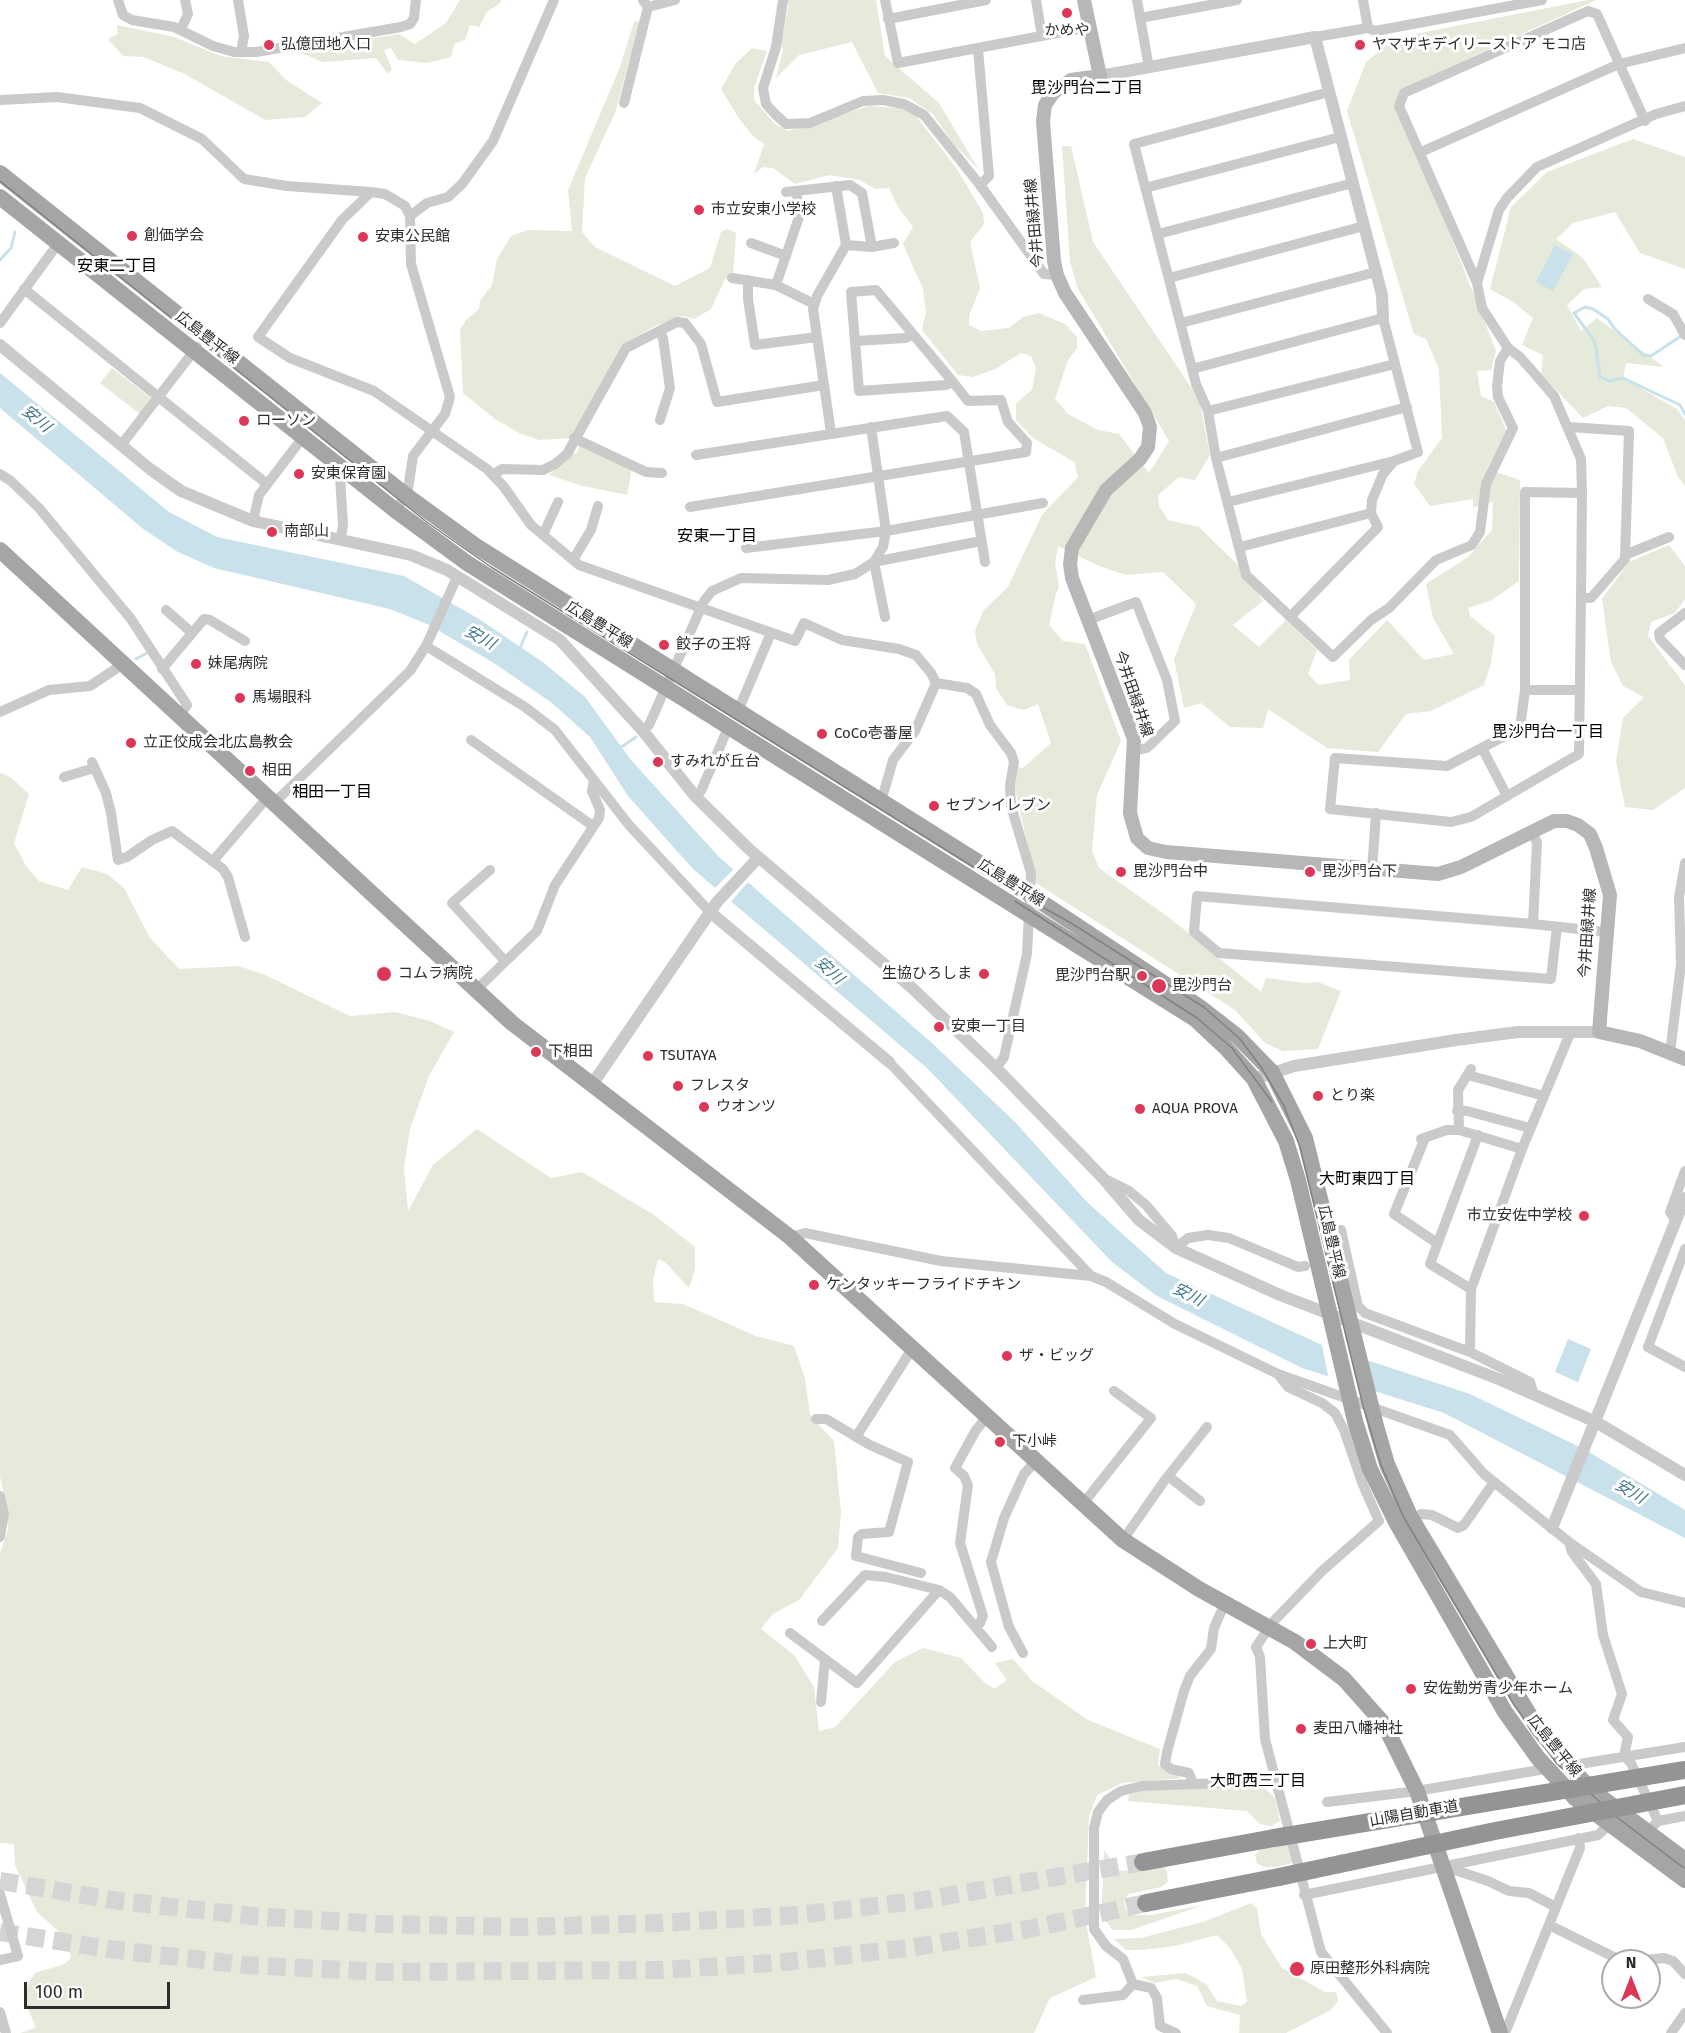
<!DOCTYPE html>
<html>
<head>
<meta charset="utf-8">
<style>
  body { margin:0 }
  #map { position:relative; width:1685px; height:2033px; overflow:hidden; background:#fff; font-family:"Fira Sans",sans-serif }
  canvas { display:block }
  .north { position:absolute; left:1601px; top:1949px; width:60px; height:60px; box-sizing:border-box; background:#fff; border:2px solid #ababab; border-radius:50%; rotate:0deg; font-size:16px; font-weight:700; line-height:24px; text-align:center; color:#2d2d2d }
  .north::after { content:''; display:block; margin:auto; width:21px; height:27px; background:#dd3757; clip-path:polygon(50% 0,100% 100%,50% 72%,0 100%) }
  .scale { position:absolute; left:24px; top:1982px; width:146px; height:27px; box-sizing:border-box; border:3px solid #2d2d2d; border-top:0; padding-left:8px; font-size:18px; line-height:21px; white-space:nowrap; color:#2d2d2d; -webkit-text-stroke:4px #fff; paint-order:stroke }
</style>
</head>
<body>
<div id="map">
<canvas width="1685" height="2033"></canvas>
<div class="north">N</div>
<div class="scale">100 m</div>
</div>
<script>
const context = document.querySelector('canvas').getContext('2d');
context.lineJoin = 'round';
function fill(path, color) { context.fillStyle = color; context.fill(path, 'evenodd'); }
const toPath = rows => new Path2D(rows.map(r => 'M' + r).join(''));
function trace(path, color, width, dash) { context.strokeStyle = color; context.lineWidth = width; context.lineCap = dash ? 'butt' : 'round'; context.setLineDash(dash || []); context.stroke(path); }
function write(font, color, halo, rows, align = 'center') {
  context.font = font + ' "Fira Sans","Noto Sans JP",sans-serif'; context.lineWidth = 6; context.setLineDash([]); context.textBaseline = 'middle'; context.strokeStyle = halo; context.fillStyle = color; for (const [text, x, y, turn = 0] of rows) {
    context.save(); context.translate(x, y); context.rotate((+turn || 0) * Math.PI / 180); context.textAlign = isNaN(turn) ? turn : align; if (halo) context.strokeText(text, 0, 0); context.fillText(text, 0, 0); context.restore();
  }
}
fill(toPath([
  [460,0,501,0,500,3,487,12,479,27,470,25,465,40,455,43,451,57,427,63,398,60,391,48,384,50,392,69,388,74,376,58,323,62,295,51,399,34,415,44,446,23],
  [787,0,876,0,885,56,939,103,979,170,951,141,933,114,909,98,878,93,852,42,799,55,776,78,783,50,781,43,788,7],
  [1588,0,1596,0,1402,89,1394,105,1436,199,1496,351,1491,370,1477,371,1481,396,1494,402,1507,432,1487,469,1520,480,1519,581,1492,600,1468,608,1470,616,1495,636,1491,663,1484,685,1431,711,1406,714,1378,752,1327,748,1268,709,1263,728,1230,727,1201,703,1184,708,1174,659,1196,604,1163,572,1126,575,1099,566,1058,546,1055,563,1059,587,1056,593,1049,625,1063,641,1085,644,1121,741,1097,795,1092,851,1099,868,1171,919,1261,992,1266,978,1305,983,1318,982,1341,991,1318,1049,1283,1051,1265,1043,1235,1010,1036,883,1015,788,1018,767,1023,768,1051,743,1038,704,1024,710,1007,705,996,688,995,674,977,644,975,631,983,611,1008,587,1042,515,1078,477,1074,462,1033,438,1016,420,1016,403,1032,390,1036,368,1031,356,1021,353,995,369,973,377,958,375,922,330,926,312,923,289,903,244,913,227,898,207,889,188,875,189,860,180,829,175,795,184,773,168,763,167,754,174,764,144,753,136,740,120,721,89,735,64,752,48,767,51,754,88,754,100,775,124,788,131,869,106,901,108,916,116,957,169,983,213,984,224,970,242,980,288,969,316,969,325,981,331,1009,328,1023,317,1039,313,1065,324,1077,337,1077,348,1068,360,1055,399,1068,414,1098,430,1119,434,1149,473,1169,441,1078,289,1070,262,1062,146,1071,146,1093,242,1199,399,1210,455,1195,480,1179,477,1158,495,1159,506,1168,520,1199,527,1239,566,1263,601,1233,625,1259,647,1286,620,1317,650,1308,674,1319,685,1350,680,1349,660,1387,620,1424,660,1454,654,1433,618,1426,584,1468,557,1492,530,1493,502,1473,507,1473,499,1430,506,1414,484,1418,471,1442,438,1439,369,1426,339,1414,334,1347,111,1366,62,1395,38],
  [640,21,615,113,585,178,582,232,595,247,675,286,710,268,721,232,727,229,736,233,733,275,725,279,711,309,694,319,683,316,655,326,621,346,571,438,539,440,519,433,495,419,463,393,460,330,466,320,479,309,480,301,492,285,497,259,511,236,528,230,572,231,568,190,620,67,634,22],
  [117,25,174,37,221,56,269,62,286,80,322,103,305,117,265,120,185,74,143,57,123,56,108,39,118,34],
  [1633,139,1685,157,1685,269,1640,253,1615,212,1573,223,1556,239,1583,258,1602,287,1584,289,1567,305,1581,331,1597,318,1664,367,1626,363,1623,378,1677,409,1685,420,1685,486,1678,477,1663,438,1626,408,1608,406,1583,418,1541,374,1543,355,1522,345,1533,318,1513,302,1490,289,1511,207,1547,172],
  [112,368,152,399,140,414,100,383],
  [580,444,632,468,627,495,583,486,549,475,571,453,576,454],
  [1669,545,1685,566,1685,599,1675,613,1651,622,1648,636,1685,685,1685,788,1653,810,1625,807,1616,761,1623,718,1644,697,1623,686,1611,662,1602,599,1629,562],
  [0,773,10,777,29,794,14,843,26,866,39,881,68,890,82,867,107,874,124,888,150,938,179,969,239,966,265,975,350,1016,395,1012,430,1021,454,1032,429,1076,410,1129,404,1167,408,1211,433,1165,477,1129,551,1178,582,1172,654,1215,695,1247,695,1269,689,1288,665,1262,658,1259,653,1280,654,1302,683,1304,756,1336,794,1346,805,1378,810,1415,834,1441,841,1512,838,1548,799,1600,773,1614,761,1629,794,1655,814,1687,819,1731,835,1727,895,1662,923,1648,961,1658,984,1682,994,1689,1007,1680,995,1663,1013,1659,1032,1681,1088,1720,1160,1749,1158,1765,1182,1778,1122,1783,1097,1795,1089,1816,1085,1917,1096,1977,1050,1998,1034,2033,20,2033,36,2028,24,1999,29,1982,35,1973,65,1964,71,1957,65,1937,37,1912,15,1865,14,1844,0,1843,0,1553,8,1530,8,1517,0,1476],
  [1251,1786,1266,1789,1275,1798,1280,1821,1271,1826,1260,1824,1247,1811,1128,1801,1129,1795,1140,1791],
  [1289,1843,1293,1863,1275,1867,1264,1867,1257,1863,1255,1855,1261,1849],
  [1104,1850,1109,1856,1111,1871,1147,1870,1163,1866,1167,1871,1168,1882,1161,1887,1129,1894,1124,1901,1126,1910,1134,1915,1151,1915,1204,1905,1131,1930,1113,1930,1104,1919,1102,1903],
  [1251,1903,1257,1908,1261,1934,1282,1968,1325,1992,1336,1992,1338,2001,1331,2010,1286,2033,1239,2033,1240,2015,1207,2006,1197,1986,1176,1979,1155,1983,1141,1977,1186,1973,1206,1984,1217,2001,1241,2006,1247,2002,1242,1969,1230,1948,1217,1935,1175,1946,1142,1950,1126,1950,1114,1939,1141,1938,1206,1921]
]), '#e5eadb');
fill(toPath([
  [1555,245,1573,254,1553,291,1536,282],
  [0,373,169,512,217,537,404,576,479,619,544,663,585,697,631,760,719,857,932,1043,1015,1122,1087,1202,1166,1273,1324,1346,1470,1394,1584,1449,1685,1510,1685,1538,1444,1413,1302,1368,1157,1296,1112,1262,927,1068,693,869,628,796,590,737,552,703,494,663,427,624,390,609,214,568,176,551,142,528,0,408],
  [1568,1339,1591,1349,1578,1382,1555,1372]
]), '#c8e1ea');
fill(toPath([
  [735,868,749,881,729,904,713,890],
  [1321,1341,1362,1355,1371,1393,1329,1380]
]), '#fff');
trace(toPath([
  [0,260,11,248,15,232],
  [1681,336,1651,356,1643,355,1614,328,1608,319,1593,309,1585,307,1574,313,1595,342,1600,377,1609,381,1623,378,1680,405,1685,414],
  [519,650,527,632],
  [136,659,147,653],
  [620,748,636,737]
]), '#c8e1ea', 3);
trace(toPath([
  [0,1881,120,1901,252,1916,381,1924,521,1927,659,1923,799,1915,923,1900,1143,1862],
  [0,1932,108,1949,246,1965,381,1972,663,1970,786,1962,908,1948,1029,1929,1146,1903]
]), '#d5d5d5', 18, [18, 9]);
trace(toPath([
  [118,0,123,15,132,20,174,27,213,46,234,52,256,52,401,27,410,24,414,18,416,0],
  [238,0,244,36,241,52],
  [783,0,776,47,763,88,766,104,775,114,786,124,810,123,863,101,883,100,904,104,924,115,980,185,1044,274,1057,275],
  [885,0,898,63,1089,27],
  [1036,0,1042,36],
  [1137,0,1149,68],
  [1363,0,1368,28],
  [648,7,675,0],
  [1140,18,1237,0],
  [888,19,986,0],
  [181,29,188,14,185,0],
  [1315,37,1368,28,1375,31,1542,0],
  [978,49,989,176,980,185],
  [1329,92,1134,144,1196,384,1208,411,1216,458,1246,575,1333,657,1371,620,1389,608,1436,560,1472,545,1480,532,1486,484,1513,428,1498,397,1497,386,1500,361,1508,348],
  [0,100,57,97,140,108,202,139,244,179,287,186,371,192,385,194,405,206,410,216,411,264,450,397,445,414,413,456,407,496,395,510],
  [624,103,648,7,643,0],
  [1421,152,1619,64,1685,48],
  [1145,188,1340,137],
  [371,192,342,220,258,337,290,358,374,391,487,469,504,487,531,525,579,565,795,641,804,623,842,640,899,649,916,655,931,673,936,683,915,731,893,760,881,802],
  [786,192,850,185,862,193,872,247],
  [410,216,427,203,448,197,462,184,493,141,554,0],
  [1158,234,1353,183],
  [751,243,786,256],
  [846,245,872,247,894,243],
  [732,278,776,285,814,304],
  [1169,278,1364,226],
  [748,280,748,299,755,345,817,337],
  [1477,283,1399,106,1404,93,1588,11,1597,14,1645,121],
  [776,285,800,214,796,191],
  [24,289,267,484],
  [1648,299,1673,314,1685,335],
  [0,323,60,241],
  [1181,323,1376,272],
  [659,331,663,338,670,388,660,420],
  [855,341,906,338,913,334],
  [1192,369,1383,318,1418,452,1394,461,1383,474,1372,500,1371,513,1378,527,1290,617],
  [1208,411,1395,364],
  [1569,427,1629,431,1625,559,1591,598,1581,598],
  [831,433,813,309,817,296,846,245,836,186],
  [574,438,646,472,662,473],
  [122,444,197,347],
  [696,455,947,416,964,432,985,562],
  [1216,458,1407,407],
  [0,474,11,481,39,508,131,619,187,705,179,717],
  [493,475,502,469,543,470,555,464,567,454,626,348,677,322,685,323,701,344,717,402,824,385],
  [1582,493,1525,492,1525,690,1520,728,1447,766,1335,758,1330,809,1451,822,1471,817,1579,754,1581,598,1582,493,1581,459,1554,396,1520,357,1508,348,1482,308,1477,283,1499,210,1507,198,1537,167,1656,114,1685,106],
  [1228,502,1394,461],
  [690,507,1026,452,1027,443,1008,422,1001,400,968,401,953,382,876,290,851,292,859,391,946,385,953,382],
  [253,521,259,495,303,437],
  [543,535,558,502],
  [341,538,343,525,340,477,344,470],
  [1240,547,1371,513],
  [746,548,886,531,1043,503],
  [1625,555,1669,537],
  [573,560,591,530,598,506],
  [166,610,192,633],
  [1685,613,1659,633,1660,639,1685,665],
  [885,617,874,562,981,541],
  [1088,620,1136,602,1167,680,1175,721,1147,748,1134,751],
  [426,646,525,707,555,730,629,825,710,912],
  [162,669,204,619,210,620,245,641],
  [936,683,967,688,976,694,990,725,1011,753,1014,762,1010,785,1011,806,1031,873,1027,954,1004,1057,996,1068],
  [1525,690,1579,690],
  [738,711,771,633],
  [0,712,49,690,90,686,123,664],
  [643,731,649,725,704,601,712,591,741,578,828,580,855,574,874,562,883,547,886,531,871,427],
  [471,740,593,826],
  [1482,748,1507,796],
  [92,762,106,793,111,813,118,860,127,857,152,840,172,831,223,869,228,877,245,937],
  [64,777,94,768],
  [695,796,701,791,728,728],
  [273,804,410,671,426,646,457,577],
  [1531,832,1537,842,1533,924],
  [213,861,267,798],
  [490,870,452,903,505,961],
  [1372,870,1376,813],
  [1557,927,1551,979,1219,953,1194,932,1197,896,1533,924,1606,932],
  [475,991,537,931,555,885,599,818,600,810,592,791,594,780],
  [1670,1053,1681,964,1679,897,1685,863],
  [889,1062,1091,1276],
  [1468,1075,1544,1096],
  [1457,1111,1467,1111,1530,1128],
  [1459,1130,1458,1090,1471,1069],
  [1425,1138,1394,1214,1437,1243],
  [1421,1139,1447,1130,1459,1130,1522,1149],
  [1105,1179,1129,1191,1146,1205,1172,1236,1176,1248,1188,1238,1208,1235,1229,1238,1298,1267,1305,1266],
  [1676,1221,1670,1212,1685,1171],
  [1341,1230,1358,1306,1365,1313,1470,1352,1530,1382,1534,1395],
  [790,1237,805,1233,941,1261,1091,1276,1106,1282,1175,1324,1278,1374,1450,1435,1484,1474,1569,1542,1641,1592,1685,1603],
  [1685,1249,1648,1347,1685,1367],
  [1471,1289,1522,1149,1571,1031],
  [1470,1352,1471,1289,1430,1264,1478,1135],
  [1278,1374,1288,1387,1322,1403,1335,1413,1344,1430,1363,1485,1379,1521,1322,1571,1272,1623,1256,1647,1260,1657,1265,1739,1321,1952,1387,2033],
  [816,1419,826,1419,870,1445,908,1462,889,1532,862,1534,858,1537,856,1556,921,1573],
  [856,1437,912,1349],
  [1168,1476,1200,1501],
  [0,1496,4,1514,0,1537],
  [1082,1505,1151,1418,1114,1391],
  [1421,1514,1432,1515,1458,1528,1464,1525,1494,1482],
  [1123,1540,1165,1480,1207,1427],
  [1569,1542,1572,1552,1596,1584,1603,1635,1622,1694,1613,1720,1628,1737,1624,1756],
  [822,1621,865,1575,886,1577,939,1590,950,1597,992,1647],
  [975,1626,980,1623,983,1616,960,1543,968,1485,964,1476,955,1468,976,1430,987,1417],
  [790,1633,857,1683,939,1590],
  [1023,1653,1009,1627,991,1562,1004,1518,1024,1474,1035,1462],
  [821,1702,825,1660],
  [1624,1756,1631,1763,1658,1821],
  [1567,1766,1685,1747],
  [1193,1783,1189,1773,1171,1769,1165,1764,1167,1752,1184,1691,1190,1676,1211,1649,1214,1628,1225,1603],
  [1327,1802,1417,1791,1551,1768],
  [1654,1825,1658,1821,1685,1816],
  [1443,1866,1488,1881,1509,1891,1529,1893,1556,1907],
  [0,1894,18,1956,0,1960],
  [1304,1895,1598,1835,1610,1824],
  [1549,1925,1622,1961],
  [1637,1961,1664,1958,1673,1961,1685,1974],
  [1133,1984,1123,1959,1106,1946,1094,1929,1094,1828,1098,1812,1107,1800,1121,1791,1142,1786,1275,1781],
  [1133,1984,1151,1988,1157,1998,1160,2026,1176,2033],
  [1083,2000,1123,1995,1133,1984],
  [0,2012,6,2033],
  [1505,2033,1580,1848,1579,1838],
  [1671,2033,1685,2013]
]), '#cacaca', 10);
trace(toPath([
  [1100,76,1315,37,1382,295,1383,318],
  [0,345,150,469,181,491,253,521,411,555,447,570,560,640,643,731,695,796,749,849,911,987,996,1068,1102,1177,1139,1220,1176,1248,1280,1295,1501,1380,1596,1422,1685,1475],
  [710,912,889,1062],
  [1254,1079,1294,1066,1456,1040,1518,1032,1599,1032],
  [591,1086,717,902,758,858],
  [1552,1528,1685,1198]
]), '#cacaca', 12);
trace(toPath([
  [1084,0,1100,76,1071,80,1053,93,1045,105,1043,121,1054,261,1057,275,1065,293,1145,413,1150,427,1148,447,1140,459,1106,490,1072,548,1070,564,1072,578,1134,739,1130,813,1137,838,1148,848,1166,852,1438,874,1461,867,1554,821,1567,821,1578,825,1590,834,1596,848,1610,895,1599,1032,1640,1041,1685,1059]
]), '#b7b7b7', 14);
trace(toPath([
  [0,173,407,496,476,546,1029,894,1201,1008,1237,1036,1272,1072,1305,1138,1376,1426,1387,1464,1410,1516,1538,1729,1590,1789,1685,1860],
  [0,197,395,510,467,563,1195,1019,1226,1048,1254,1079,1286,1141,1298,1180,1355,1421,1370,1469,1396,1522,1505,1712,1538,1758,1575,1798,1685,1880],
  [0,550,512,1023,790,1237,1123,1540,1199,1589,1295,1642,1344,1679,1384,1724,1417,1791,1500,2033]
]), '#a5a5a5', 16);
trace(toPath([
  [1143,1862,1274,1838],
  [1146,1903,1279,1877]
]), '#949494', 18);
trace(toPath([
  [0,181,428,523,491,567,999,883,1071,923,1205,1008,1240,1039,1261,1067,1284,1106,1300,1147,1363,1406,1381,1465,1403,1516,1514,1705,1557,1764,1618,1818,1685,1869],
  [1015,901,1197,1018,1232,1048,1272,1102]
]), '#828282', 1.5);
trace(toPath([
  [1274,1838,1685,1770],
  [1279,1877,1495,1831,1685,1795]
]), '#949494', 18);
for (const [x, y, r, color] of [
  [1067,13,6,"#dd3757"],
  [269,45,6,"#dd3757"],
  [1360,45,6,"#dd3757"],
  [699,210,6,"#dd3757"],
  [132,236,6,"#dd3757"],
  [363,237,6,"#dd3757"],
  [244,421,6,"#dd3757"],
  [299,474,6,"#dd3757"],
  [272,532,6,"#dd3757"],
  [664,645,6,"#dd3757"],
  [196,664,6,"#dd3757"],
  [240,698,6,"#dd3757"],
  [822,734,6,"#dd3757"],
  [131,743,6,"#dd3757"],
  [658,762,6,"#dd3757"],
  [250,771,6,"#dd3757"],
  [934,806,6,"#dd3757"],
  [1121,872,6,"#dd3757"],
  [1310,872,6,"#dd3757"],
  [384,974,8,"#dd3757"],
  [984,974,6,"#dd3757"],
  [1142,976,6,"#dd3757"],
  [1159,986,8,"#dd3757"],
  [939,1027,6,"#dd3757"],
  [536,1052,6,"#dd3757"],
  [648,1056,6,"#dd3757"],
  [678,1086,6,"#dd3757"],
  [1318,1096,6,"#dd3757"],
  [704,1107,6,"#dd3757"],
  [1140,1109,6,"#dd3757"],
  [1584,1216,6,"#dd3757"],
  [814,1285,6,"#dd3757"],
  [1007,1356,6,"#dd3757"],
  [1000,1442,6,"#dd3757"],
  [1311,1644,6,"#dd3757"],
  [1411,1689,6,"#dd3757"],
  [1301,1729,6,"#dd3757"],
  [1297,1969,8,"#dd3757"]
]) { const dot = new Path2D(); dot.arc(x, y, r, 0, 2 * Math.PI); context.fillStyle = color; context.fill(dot); trace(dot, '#fff', 2); }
write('15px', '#2d2d2d', '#fff', [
  ["かめや",1067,31,"center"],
  ["弘億団地入口",281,45],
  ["ヤマザキデイリーストア モコ店",1372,45],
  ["市立安東小学校",711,210],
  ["創価学会",144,236],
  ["安東公民館",375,237],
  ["ローソン",256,421],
  ["安東保育園",311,474],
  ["南部山",284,532],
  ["餃子の王将",676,645],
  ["妹尾病院",208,664],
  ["馬場眼科",252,698],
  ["CoCo壱番屋",834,734],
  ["立正佼成会北広島教会",143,743],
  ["すみれが丘台",670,762],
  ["相田",262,771],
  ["セブンイレブン",946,806],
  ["毘沙門台中",1133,872],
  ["毘沙門台下",1322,872],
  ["コムラ病院",398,974],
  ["生協ひろしま",972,974,"right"],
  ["毘沙門台駅",1130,976,"right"],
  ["毘沙門台",1172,986],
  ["安東一丁目",951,1027],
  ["下相田",548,1052],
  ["TSUTAYA",660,1056],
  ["フレスタ",690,1086],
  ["とり楽",1330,1096],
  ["ウオンツ",716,1107],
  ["AQUA PROVA",1152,1109],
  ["市立安佐中学校",1572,1216,"right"],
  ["ケンタッキーフライドチキン",826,1285],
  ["ザ・ビッグ",1019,1356],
  ["下小峠",1012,1442],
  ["上大町",1323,1644],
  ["安佐勤労青少年ホーム",1423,1689],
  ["麦田八幡神社",1313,1729],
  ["原田整形外科病院",1310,1969]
], 'left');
write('15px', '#2d2d2d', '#fff', [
  ["今井田緑井線",1035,223,-95],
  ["広島豊平線",207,338,38],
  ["広島豊平線",599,625,32],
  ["今井田緑井線",1133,694,71],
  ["広島豊平線",1011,883,32],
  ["今井田緑井線",1588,933,-86],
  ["広島豊平線",1331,1242,77],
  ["広島豊平線",1554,1746,51],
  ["山陽自動車道",1414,1814,-10]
]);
write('16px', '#000', '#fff', [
  ["毘沙門台二丁目",1087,89],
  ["安東二丁目",117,267],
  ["安東一丁目",717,537],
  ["毘沙門台一丁目",1548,733],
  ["相田一丁目",332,793],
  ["大町東四丁目",1367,1180],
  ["大町西三丁目",1258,1782]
]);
write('italic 16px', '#3f778c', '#fff', [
  ["安川",36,419,40],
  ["安川",480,638,29],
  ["安川",829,971,42],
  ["安川",1188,1295,27],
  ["安川",1630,1492,31]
]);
</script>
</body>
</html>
